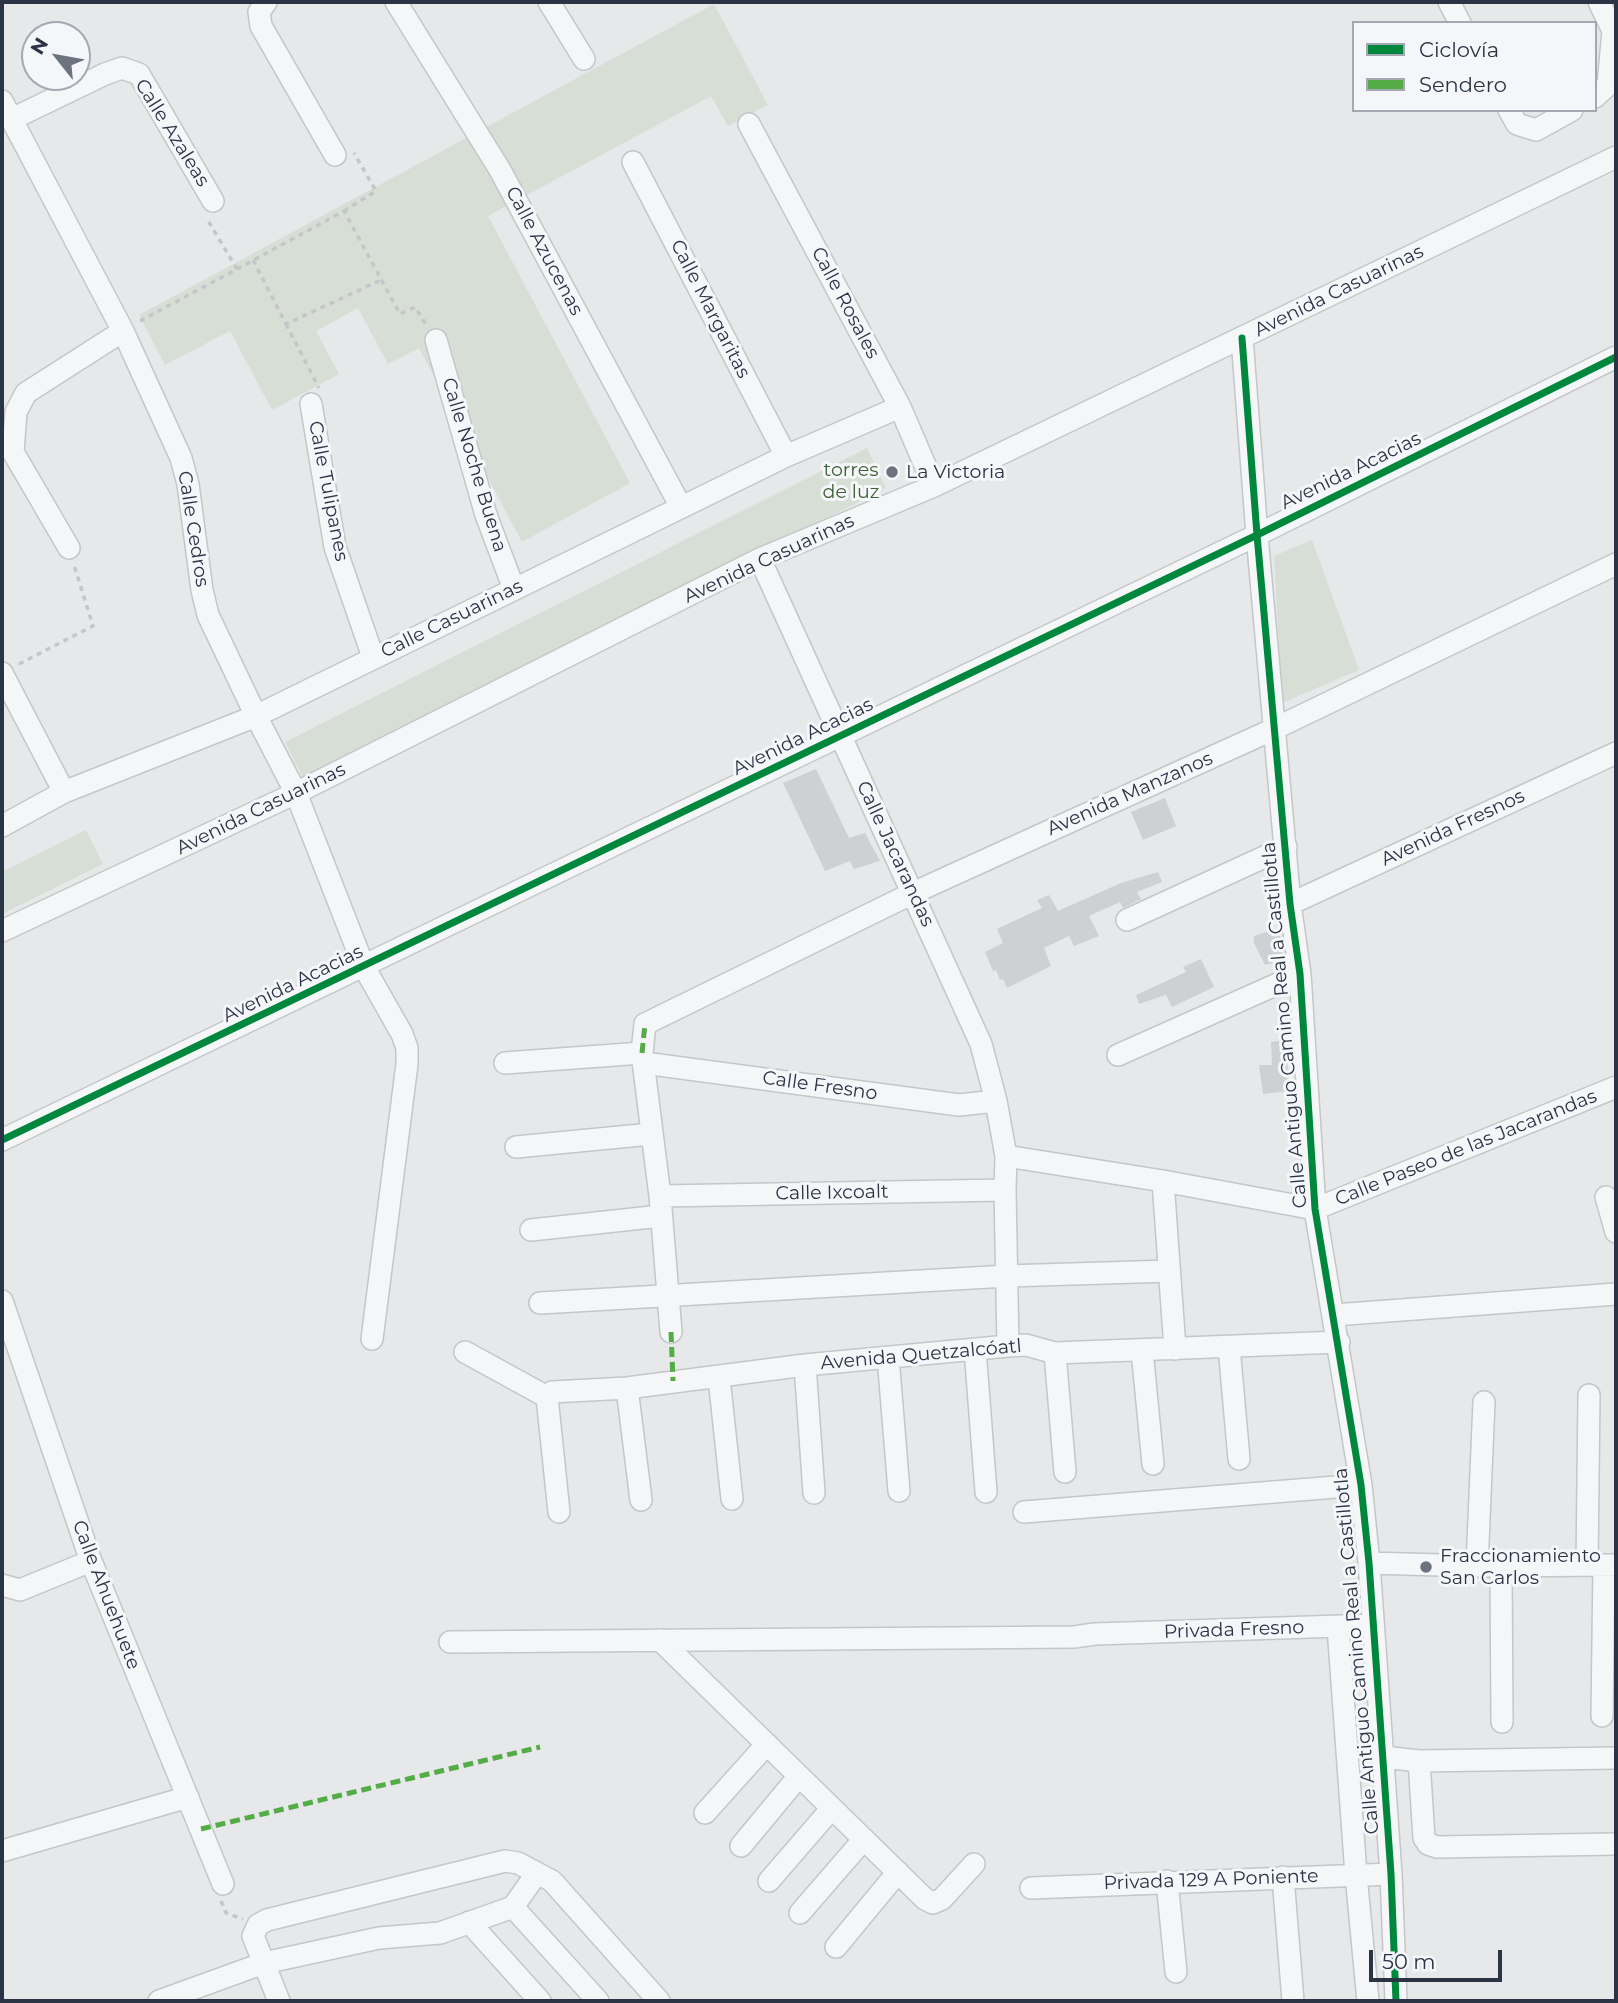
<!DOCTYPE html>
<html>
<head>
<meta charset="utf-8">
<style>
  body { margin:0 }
  #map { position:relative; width:1618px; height:2003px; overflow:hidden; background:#e6e8ea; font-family:Montserrat,sans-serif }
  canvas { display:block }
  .frame { position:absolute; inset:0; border:4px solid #2b3445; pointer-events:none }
  .legend { position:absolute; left:1352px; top:21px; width:245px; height:91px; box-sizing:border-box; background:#f4f6f9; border:2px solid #a4a8b1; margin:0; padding:9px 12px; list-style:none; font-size:21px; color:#2b3445 }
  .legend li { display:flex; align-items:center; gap:14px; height:35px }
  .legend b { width:35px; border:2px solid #a4a8b1 }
  .north { position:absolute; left:21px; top:21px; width:70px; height:70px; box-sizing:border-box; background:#f4f6f9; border:2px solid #a4a8b1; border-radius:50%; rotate:301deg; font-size:19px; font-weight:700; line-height:28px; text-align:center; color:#2b3445 }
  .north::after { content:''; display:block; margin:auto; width:24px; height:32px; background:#6c737f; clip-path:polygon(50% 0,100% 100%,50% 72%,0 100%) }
  .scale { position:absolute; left:1369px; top:1950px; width:133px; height:32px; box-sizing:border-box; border:4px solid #2b3445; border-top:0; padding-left:9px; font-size:21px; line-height:24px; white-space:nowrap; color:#2b3445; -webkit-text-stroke:5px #f4f6f9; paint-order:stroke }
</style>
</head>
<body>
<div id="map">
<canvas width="1618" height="2003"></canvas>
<div class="frame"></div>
<ul class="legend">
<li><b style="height:9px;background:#00873e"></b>Ciclovía</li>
<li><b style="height:9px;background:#54ac47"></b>Sendero</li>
</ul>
<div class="north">N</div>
<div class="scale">50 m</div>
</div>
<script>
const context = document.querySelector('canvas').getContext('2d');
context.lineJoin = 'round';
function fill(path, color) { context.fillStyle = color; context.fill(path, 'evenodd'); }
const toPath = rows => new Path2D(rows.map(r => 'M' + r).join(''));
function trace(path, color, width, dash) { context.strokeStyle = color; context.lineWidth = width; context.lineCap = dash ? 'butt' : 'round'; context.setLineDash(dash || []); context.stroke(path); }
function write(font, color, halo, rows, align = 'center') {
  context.font = font + ' Montserrat,sans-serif'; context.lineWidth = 6; context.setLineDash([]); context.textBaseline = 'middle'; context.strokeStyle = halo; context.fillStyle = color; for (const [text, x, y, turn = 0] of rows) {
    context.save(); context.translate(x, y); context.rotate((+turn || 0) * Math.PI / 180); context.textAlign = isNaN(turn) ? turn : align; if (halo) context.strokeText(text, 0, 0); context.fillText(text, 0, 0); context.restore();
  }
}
fill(toPath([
  [714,4,768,105,728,126,711,96,488,216,630,483,522,542,419,348,388,364,358,308,316,331,339,374,272,410,230,331,165,365,139,315],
  [867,448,886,488,305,782,285,742],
  [1312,540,1359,670,1282,703,1274,556],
  [86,830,103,864,2,914,2,872]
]), '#d6ded6');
fill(toPath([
  [816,769,849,838,865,833,880,861,854,869,850,861,825,871,783,783],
  [1165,798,1176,826,1143,840,1131,812],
  [1158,872,1162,882,1137,892,1141,899,1123,908,1120,902,1089,916,1099,936,1074,946,1069,936,1044,948,1051,966,1007,988,1003,979,1000,980,996,970,993,971,985,952,1003,943,997,929,1042,908,1037,900,1049,895,1058,911,1121,883],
  [1279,928,1283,960,1265,965,1254,943,1254,936],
  [1201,959,1214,987,1172,1007,1166,995,1139,1004,1136,995,1186,972,1183,967],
  [1286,1040,1289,1091,1263,1094,1259,1065,1272,1065,1271,1042]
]), '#ced0d3');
const minor = toPath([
  [266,2,259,12,261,26,335,155],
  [396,2,500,170,681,507],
  [549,2,584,59],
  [1449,2,1460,23],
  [1595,97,1608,85,1613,31,1599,2],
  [2,101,123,331,181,458,188,484,202,590,208,615,256,716,296,793,364,967,402,1034,407,1048,407,1064,372,1339],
  [1509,110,1517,124,1536,130,1572,110],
  [12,119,105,74,122,68,139,74,213,201],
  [749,124,900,407,934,486],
  [633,162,786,456],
  [1242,338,1257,535,1290,904,1300,974,1315,1209,1361,1485,1369,1563,1391,1874,1396,2001],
  [436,340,486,515,514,589],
  [311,404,335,547,373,657],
  [69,548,13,452,16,412,26,393,123,331],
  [760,559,981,1044,996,1101,1006,1156,1005,1190,1008,1346],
  [2,673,64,792],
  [2,826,64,792,256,716,786,456,900,407],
  [1290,904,1616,753],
  [1127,920,1286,847],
  [2,931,296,793,760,559,934,486,1616,157],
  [1118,1055,1300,974],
  [505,1063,642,1053],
  [644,1063,959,1105,996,1101],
  [2,1140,1257,535,1616,357],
  [516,1147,651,1134],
  [1006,1156,1163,1181,1315,1209,1616,1087],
  [1163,1181,1175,1349],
  [660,1196,1005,1190],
  [1606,1197,1616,1232],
  [531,1230,661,1216],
  [2,1301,91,1561,223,1884],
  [540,1303,1007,1276,1169,1271],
  [1334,1315,1616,1294],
  [671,1332,660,1196,642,1053,645,1024,913,893,1276,728,1616,564],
  [1229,1347,1239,1459],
  [975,1349,986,1492],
  [1142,1350,1153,1464],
  [465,1352,547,1397],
  [1055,1353,1065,1472],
  [888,1357,899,1491],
  [805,1365,814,1493],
  [719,1378,732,1499],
  [627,1388,641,1500],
  [547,1397,552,1392,627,1388,805,1365,1008,1346,1026,1345,1055,1353,1339,1342],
  [547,1397,559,1512],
  [1024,1512,1361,1485],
  [1369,1563,1477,1566,1616,1565],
  [1587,1565,1589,1395],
  [1477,1566,1484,1402],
  [1501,1566,1502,1722],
  [2,1585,20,1590,91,1561],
  [1338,1627,1356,1875,1368,2001],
  [660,1640,925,1899,933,1903,942,1899,974,1864],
  [450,1642,1074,1637,1095,1634,1372,1625],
  [1602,1716,1604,1565],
  [1383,1757,1419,1761,1616,1758],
  [1419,1761,1424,1838,1428,1844,1437,1847,1616,1844],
  [705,1813,767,1744],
  [741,1846,799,1776],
  [2,1851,188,1797],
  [1283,1877,1293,2001],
  [769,1881,832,1808],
  [1167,1881,1176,1972],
  [1031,1888,1391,1874],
  [513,1907,598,2001],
  [800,1913,864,1839],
  [469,1922,540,2001],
  [836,1947,898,1872],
  [159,2001,264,1963,379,1938,440,1933,513,1907,537,1873],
  [279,2001,253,1936,258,1925,267,1920,505,1861,518,1863,552,1881,659,2001]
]);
trace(minor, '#c4c6c8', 24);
trace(toPath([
  [344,211,376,191,354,153],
  [253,260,286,324,381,280],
  [237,269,344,211,400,314,415,307,427,326],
  [140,321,237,269,207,219],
  [286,324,319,388],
  [19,664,93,626,74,565],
  [221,1901,226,1913,243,1919]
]), '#c5c6ca', 3.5, [5, 5]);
trace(minor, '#f5f6f7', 21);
trace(toPath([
  [642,1053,645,1024],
  [671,1332,673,1381],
  [201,1829,540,1747]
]), '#54ac47', 5, [10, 5]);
trace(toPath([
  [1242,338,1257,535,1290,904,1300,974,1315,1209,1361,1485,1369,1563,1391,1874,1396,2001],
  [2,1140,1257,535,1616,357]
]), '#00873e', 7);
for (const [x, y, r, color] of [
  [892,472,7,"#6c737f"],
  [1426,1567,7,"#6c737f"]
]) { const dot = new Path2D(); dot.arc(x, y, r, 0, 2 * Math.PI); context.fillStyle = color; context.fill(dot); trace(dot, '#f4f6f9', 2.5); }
write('19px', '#2b3445', '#f4f6f9', [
  ["Calle Azaleas",172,133,58],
  ["Calle Azucenas",544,251,62],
  ["Avenida Casuarinas",1339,291,-26],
  ["Calle Rosales",845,303,62],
  ["Calle Margaritas",710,309,63],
  ["Calle Noche Buena",474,465,73],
  ["Avenida Acacias",1351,471,-26],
  ["Calle Tulipanes",328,491,79],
  ["Calle Cedros",193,529,81],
  ["Avenida Casuarinas",769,559,-25],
  ["Calle Casuarinas",452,619,-26],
  ["Avenida Acacias",803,737,-26],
  ["Avenida Manzanos",1130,794,-24],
  ["Avenida Casuarinas",261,809,-26],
  ["Avenida Fresnos",1453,828,-25],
  ["Calle Jacarandas",895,854,65],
  ["Avenida Acacias",293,984,-26],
  ["Calle Antiguo Camino Real a Castillotla",1285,1025,-95],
  ["Calle Fresno",820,1086,8],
  ["Calle Paseo de las Jacarandas",1466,1148,-22],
  ["Calle Ixcoalt",832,1193,-1],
  ["Avenida Quetzalcóatl",921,1355,-5],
  ["Calle Ahuehuete",106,1595,69],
  ["Privada Fresno",1234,1630,-2],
  ["Calle Antiguo Camino Real a Castillotla",1357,1651,-95],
  ["Privada 129 A Poniente",1211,1880,-2]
]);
write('19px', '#3f6138', '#f4f6f9', [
  ["torres",851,470],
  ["de luz",851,492]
]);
write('19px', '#2b3445', '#f4f6f9', [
  ["La Victoria",906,472],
  ["Fraccionamiento",1440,1556],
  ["San Carlos",1440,1578]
], 'left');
</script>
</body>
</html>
